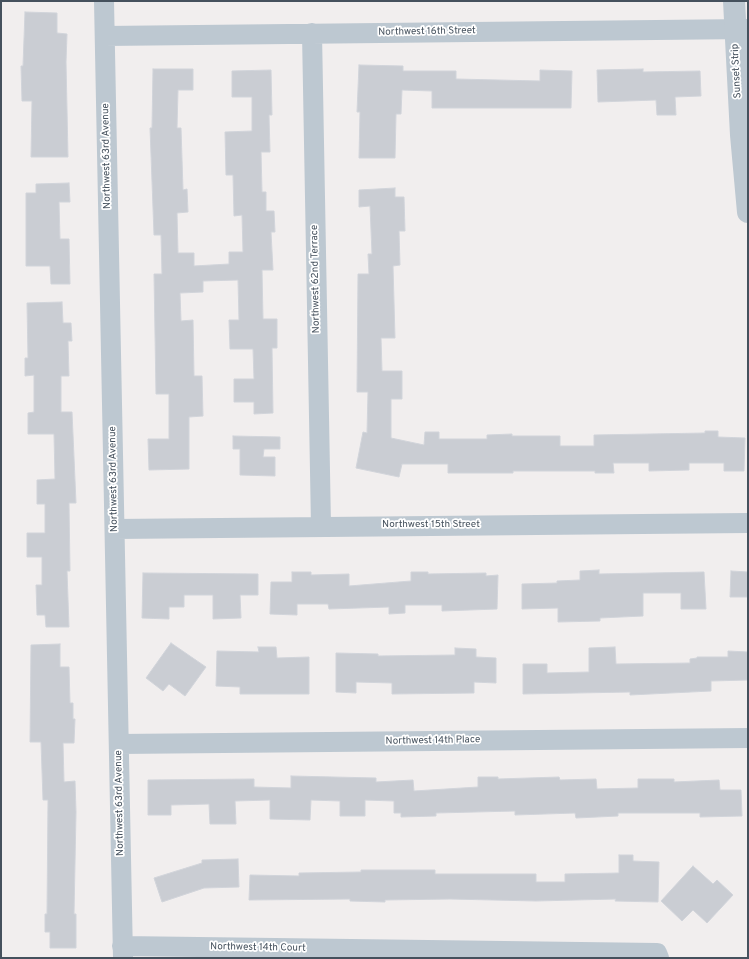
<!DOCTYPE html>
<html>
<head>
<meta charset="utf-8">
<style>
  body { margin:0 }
  #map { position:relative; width:749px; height:959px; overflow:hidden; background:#f1eeee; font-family:Overpass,sans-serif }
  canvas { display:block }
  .frame { position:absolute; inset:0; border:2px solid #45515d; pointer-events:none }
</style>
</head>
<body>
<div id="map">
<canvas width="749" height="959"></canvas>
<div class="frame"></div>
</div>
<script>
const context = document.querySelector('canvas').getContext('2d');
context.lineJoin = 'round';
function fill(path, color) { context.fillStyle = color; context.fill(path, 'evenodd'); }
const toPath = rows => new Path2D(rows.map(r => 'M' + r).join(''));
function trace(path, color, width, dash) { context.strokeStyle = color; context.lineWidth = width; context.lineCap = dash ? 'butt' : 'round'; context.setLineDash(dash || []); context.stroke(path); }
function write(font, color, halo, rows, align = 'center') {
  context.font = font + ' Overpass,sans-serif'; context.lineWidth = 3.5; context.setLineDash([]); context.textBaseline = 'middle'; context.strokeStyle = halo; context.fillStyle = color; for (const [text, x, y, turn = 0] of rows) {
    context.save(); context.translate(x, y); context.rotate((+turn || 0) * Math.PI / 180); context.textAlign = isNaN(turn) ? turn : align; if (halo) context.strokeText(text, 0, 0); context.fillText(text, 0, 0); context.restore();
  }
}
const building = toPath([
  [25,12,57,13,57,33,67,34,66,62,68,157,31,157,32,101,22,101,21,66,23,66,25,12],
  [359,65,403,66,403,71,456,71,456,79,540,81,540,70,572,71,571,108,432,108,432,91,402,90,401,114,396,114,395,158,359,158,360,112,357,112,359,65],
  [153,69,193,69,193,90,178,90,177,128,181,128,183,190,187,189,188,212,177,213,178,253,194,253,194,266,229,264,229,252,243,252,242,215,234,216,233,175,226,175,225,132,252,131,252,97,232,97,232,71,271,70,272,115,269,115,270,152,261,152,262,192,266,192,266,211,274,211,275,232,271,232,273,270,262,270,263,319,277,319,277,348,272,348,273,413,254,414,254,402,234,402,234,379,254,379,253,349,230,349,229,320,239,320,238,280,203,281,203,292,180,293,181,321,193,320,194,376,202,376,203,416,189,417,189,469,149,470,148,439,169,439,169,394,156,394,154,274,162,274,161,235,154,235,150,128,152,128,153,69],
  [643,69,643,72,700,71,701,96,675,97,676,115,657,115,656,100,598,102,597,70,643,69],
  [69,183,70,202,59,202,60,239,69,239,70,284,51,284,50,266,26,266,26,193,36,193,36,184,69,183],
  [395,188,395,197,404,197,405,231,399,231,400,265,393,266,395,338,381,338,382,371,402,371,402,399,391,399,391,438,424,445,425,432,439,432,439,439,487,439,487,435,512,434,512,436,560,436,560,446,594,446,594,435,705,433,705,431,718,431,718,437,745,438,744,471,724,471,724,463,689,463,689,470,649,471,649,463,613,463,614,473,595,473,595,471,513,471,513,473,448,473,448,464,402,464,399,477,356,468,363,432,367,433,368,392,357,392,358,274,369,274,368,254,372,254,370,206,359,207,359,190,395,188],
  [62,302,63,323,71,323,72,341,68,341,69,376,61,376,61,412,72,412,76,503,69,503,70,571,67,571,69,627,46,627,45,615,37,615,36,585,42,585,42,557,27,557,27,533,45,533,45,504,37,504,37,480,55,479,54,434,28,434,28,413,34,412,34,375,25,376,25,358,28,358,27,303,62,302],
  [233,436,280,437,280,449,264,449,263,457,275,457,275,476,240,475,240,449,233,449,233,436],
  [599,570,599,574,704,572,706,609,681,609,681,593,643,593,643,616,600,618,600,621,558,622,558,608,522,609,522,584,557,583,557,581,580,580,580,571,599,570],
  [731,571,748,572,748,597,730,597,731,571],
  [292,572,311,572,311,575,349,574,349,586,411,581,411,572,428,572,428,574,486,573,486,576,498,575,497,609,442,611,442,605,405,605,405,613,389,614,389,607,329,609,328,604,297,604,297,615,270,614,271,582,292,582,292,572],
  [143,573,258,574,258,595,240,595,241,618,213,619,213,595,184,595,184,607,169,607,169,619,142,618,143,573],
  [171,643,206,667,185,696,169,684,163,691,146,678,171,643],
  [60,644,60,667,69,667,70,703,73,703,73,719,75,719,74,743,63,743,64,782,75,781,76,812,74,914,76,914,76,948,50,948,50,932,45,932,45,914,47,914,48,800,43,800,41,742,30,742,31,645,60,644],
  [258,647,276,647,277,658,309,657,309,694,240,694,240,687,216,686,217,651,259,652,258,647],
  [615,647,616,664,690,663,690,659,697,658,697,657,728,657,728,651,748,652,748,680,711,681,711,691,630,695,630,692,523,694,523,664,547,664,547,673,589,672,589,648,615,647],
  [455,648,476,649,476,657,496,658,496,683,474,682,474,693,392,694,392,683,356,682,356,693,336,692,336,653,378,654,378,656,455,655,455,648],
  [291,776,376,778,376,782,413,780,414,791,478,787,478,777,498,777,498,779,559,777,560,780,596,779,597,789,638,788,638,779,674,779,674,782,719,780,720,790,741,790,742,816,700,817,700,813,618,813,618,816,576,818,575,813,515,815,515,811,436,813,436,816,401,817,401,813,394,813,394,801,365,800,365,816,340,816,340,801,311,800,310,820,270,819,270,800,235,801,236,824,210,824,209,804,171,805,171,815,148,815,148,780,254,779,254,787,291,788,291,776],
  [619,855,633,855,633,861,659,862,658,902,615,901,616,899,536,901,450,899,385,900,385,902,350,901,350,899,249,900,250,875,299,876,299,873,361,872,361,870,435,870,435,874,536,874,536,882,565,882,565,874,619,873,619,855],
  [238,859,239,887,204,888,162,902,154,878,202,863,202,860,238,859],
  [693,866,713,884,717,880,733,895,707,923,693,910,682,921,661,901,693,866]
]);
fill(building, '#cacdd3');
trace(building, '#d1d4da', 1);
trace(toPath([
  [104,1,123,958],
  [312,33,321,526],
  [105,36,748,29],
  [115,529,748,523],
  [119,744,748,738],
  [122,946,657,953,659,958]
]), '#bdc8d1', 20);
trace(toPath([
  [734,1,741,135,748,212]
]), '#bdc8d1', 22);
write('10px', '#45515d', '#fff', [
  ["Northwest 16th Street",427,32,-1],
  ["Sunset Strip",737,71,-93],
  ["Northwest 63rd Avenue",107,156,-91],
  ["Northwest 62nd Terrace",316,279,-91],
  ["Northwest 63rd Avenue",114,479,-91],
  ["Northwest 15th Street",431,525],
  ["Northwest 14th Place",433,741,-1],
  ["Northwest 63rd Avenue",120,803,-91],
  ["Northwest 14th Court",258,948,1]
]);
</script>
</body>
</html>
